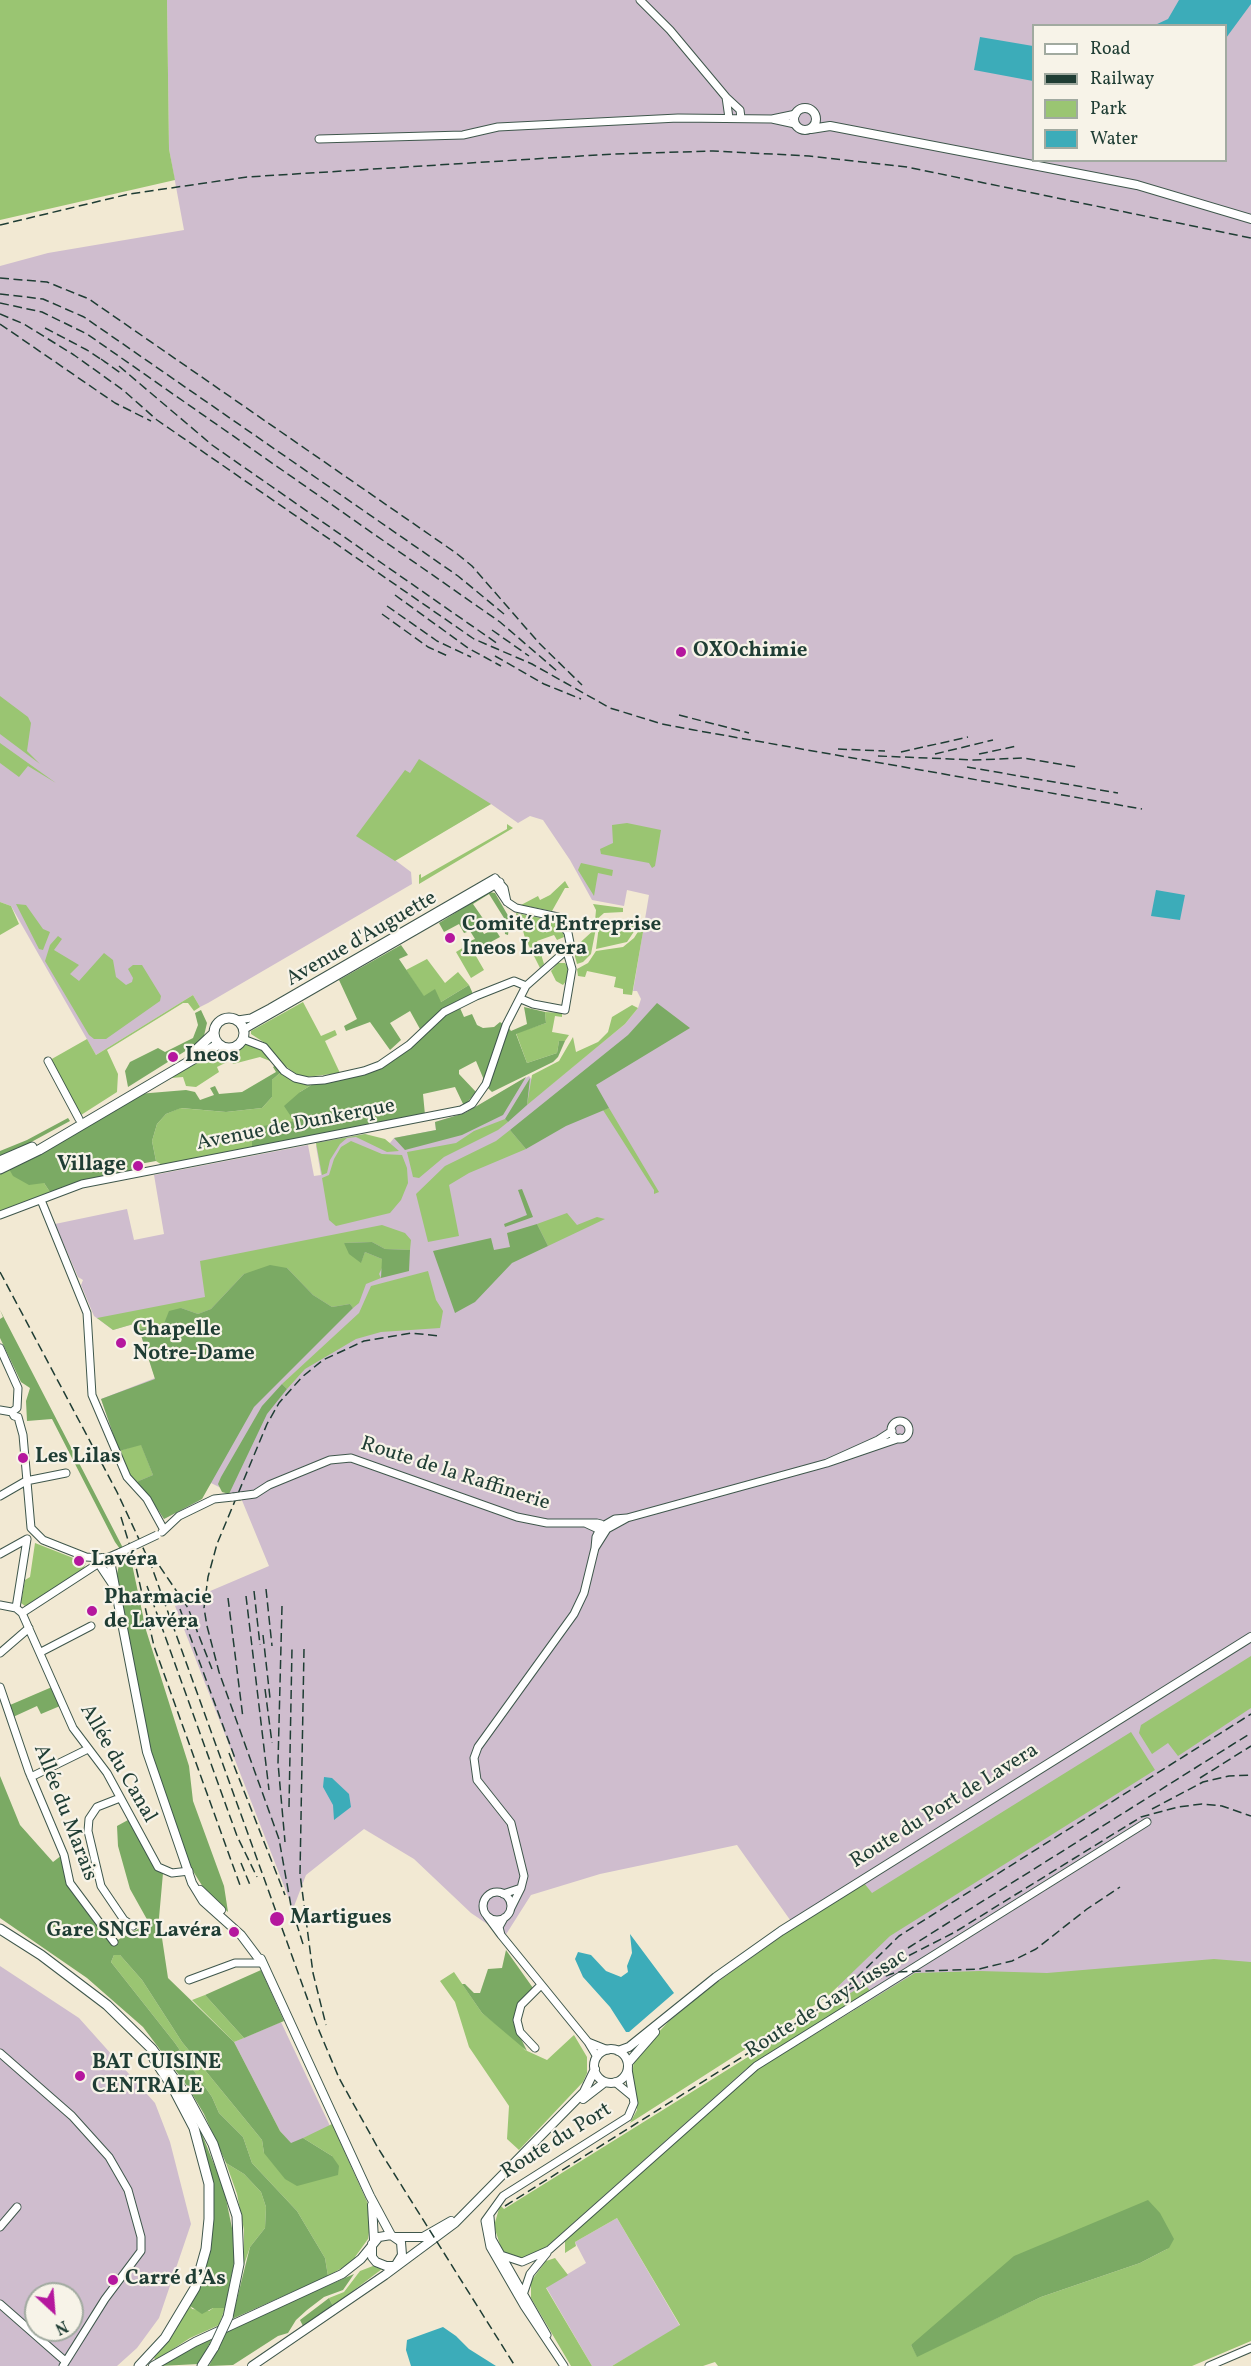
<!DOCTYPE html>
<html>
<head>
<meta charset="utf-8">
<style>
  body { margin:0 }
  #map { position:relative; width:1251px; height:2366px; overflow:hidden; background:#f2e9d3; font-family:Vollkorn,serif }
  canvas { display:block }
  .legend { position:absolute; left:1032px; top:24px; width:195px; height:138px; box-sizing:border-box; background:#f7f3e8; border:2px solid #a1aaa0; margin:0; padding:8px 10px; list-style:none; font-size:18px; color:#1f3d34 }
  .legend li { display:flex; align-items:center; gap:12px; height:30px }
  .legend b { width:30px; border:2px solid #a1aaa0 }
  .north { position:absolute; left:24px; top:2282px; width:60px; height:60px; box-sizing:border-box; background:#f7f3e8; border:2px solid #a1aaa0; border-radius:50%; rotate:154deg; font-size:16px; font-weight:700; line-height:24px; text-align:center; color:#1f3d34 }
  .north::after { content:''; display:block; margin:auto; width:21px; height:27px; background:#b5179e; clip-path:polygon(50% 0,100% 100%,50% 72%,0 100%) }
</style>
</head>
<body>
<div id="map">
<canvas width="1251" height="2366"></canvas>
<ul class="legend">
<li><b style="height:8px;background:#fff"></b>Road</li>
<li><b style="height:8px;background:#1f3d34"></b>Railway</li>
<li><b style="height:16px;background:#9ac572"></b>Park</li>
<li><b style="height:16px;background:#3cacb9"></b>Water</li>
</ul>
<div class="north">N</div>
</div>
<script>
const context = document.querySelector('canvas').getContext('2d');
context.lineJoin = 'round';
function fill(path, color) { context.fillStyle = color; context.fill(path, 'evenodd'); }
const toPath = rows => new Path2D(rows.map(r => 'M' + r).join(''));
function trace(path, color, width, dash) { context.strokeStyle = color; context.lineWidth = width; context.lineCap = dash ? 'butt' : 'round'; context.setLineDash(dash || []); context.stroke(path); }
function write(font, color, halo, rows, align = 'center') {
  context.font = font + ' Vollkorn,serif'; context.lineWidth = 4.5; context.setLineDash([]); context.textBaseline = 'middle'; context.strokeStyle = halo; context.fillStyle = color; for (const [text, x, y, turn = 0] of rows) {
    context.save(); context.translate(x, y); context.rotate((+turn || 0) * Math.PI / 180); context.textAlign = isNaN(turn) ? turn : align; if (halo) context.strokeText(text, 0, 0); context.fillText(text, 0, 0); context.restore();
  }
}
fill(toPath([
  [167,0,1251,0,1251,2011,856,2013,737,1845,600,1874,531,1895,505,1936,471,1913,414,1859,364,1829,306,1875,293,1909,175,1606,269,1566,241,1498,211,1483,199,1501,164,1519,119,1451,101,1399,155,1378,137,1323,113,1330,94,1316,81,1285,83,1280,78,1277,55,1224,127,1209,134,1240,164,1234,154,1175,308,1145,314,1176,321,1175,316,1146,318,1142,365,1134,390,1143,394,1138,436,1130,435,1122,465,1113,529,1076,542,1092,625,1024,638,1008,641,999,637,991,633,991,649,895,627,890,624,906,592,900,570,860,543,820,530,816,518,823,491,804,395,860,411,872,412,884,208,1003,200,1007,193,995,96,1055,11,906,0,902,0,266,48,253,184,230,169,149],
  [1034,26,1226,26,1226,160,1034,160],
  [0,1966,79,2018,155,2103,170,2142,191,2224,159,2318,137,2348,117,2366,0,2366],
  [36,2294,72,2294,72,2330,36,2330],
  [281,2022,330,2126,291,2144,280,2131,234,2042],
  [617,2218,680,2326,612,2366,592,2366,546,2287,586,2263,575,2242]
]), '#cfbdce');
fill(toPath([
  [0,0,167,0,169,149,175,180,0,220],
  [0,696,28,717,31,723,27,751,40,764,0,734],
  [0,743,56,783,28,766,19,777,0,763],
  [419,759,491,804,395,861,356,836,405,770,410,773],
  [627,823,661,830,655,866,652,868,649,863,601,854,600,849,613,843,612,825],
  [507,824,513,828,419,884,419,875,421,874,421,878,507,829],
  [581,863,613,870,612,876,598,873,594,896,578,870],
  [565,881,569,888,565,888,552,911,521,905,538,896,540,900,550,895],
  [0,902,11,906,19,924,0,935],
  [16,904,26,905,43,929,50,932,43,950,39,949],
  [593,904,623,908,623,912,604,913,595,921,596,910],
  [516,913,555,921,563,932,564,937,557,940,554,935,537,941,544,964,540,968,525,938,522,927,518,926],
  [607,920,634,925,637,927,627,942,596,949,599,926],
  [641,927,643,932,632,995,623,994,623,989,614,987,616,977,587,971,585,977,578,976,577,969,588,963,596,951,623,947,634,938],
  [596,928,591,954,583,962,577,964,573,949],
  [58,936,62,939,54,950,79,965,70,974,79,981,104,953,113,960,116,977,126,985,132,982,133,978,128,969,133,965,142,965,161,996,160,1001,106,1039,94,1039,89,1035,45,961,50,945],
  [469,944,484,970,471,978,456,952],
  [427,959,445,983,458,972,469,985,441,1002,424,997,406,970],
  [558,963,565,963,568,968,567,980,563,985,556,981,551,971],
  [193,995,200,1007,194,1011,188,1003,183,1003,107,1050,118,1074,117,1092,81,1115,50,1060,87,1039,96,1055],
  [303,1002,321,1036,335,1030,337,1035,325,1041,340,1073,306,1077,296,1074,284,1065,265,1043,251,1034,251,1031],
  [632,1005,638,1008,625,1024,527,1105,532,1075,559,1061,573,1037,576,1052,598,1042,608,1032,612,1017],
  [545,1012,562,1013,562,1017,555,1016,552,1032,569,1035,565,1041,559,1041,557,1053,527,1063,516,1033,546,1023],
  [248,1043,264,1051,270,1061,260,1057,233,1064,231,1060,217,1067,219,1072,196,1087,186,1086,183,1077,171,1078,144,1094,138,1094,216,1050,234,1052],
  [281,1072,302,1083,313,1084,300,1092,294,1121,252,1136,252,1148,162,1165,156,1161,152,1141,157,1124,166,1114,180,1108,226,1112,262,1108,272,1097,272,1080],
  [609,1108,659,1192,654,1194,654,1190,603,1110],
  [505,1119,508,1122,498,1130,444,1157,419,1178,413,1177,407,1152,456,1143,474,1131],
  [510,1130,526,1149,469,1173,449,1185,459,1236,428,1242,416,1194,445,1166,496,1141],
  [365,1134,385,1139,399,1151,387,1152,356,1137,347,1138,340,1144,330,1160,327,1173,322,1175,316,1143],
  [351,1141,382,1154,402,1155,407,1168,408,1183,401,1200,390,1213,336,1226,329,1220,322,1178,329,1175,334,1159,341,1147],
  [9,1169,44,1183,50,1192,0,1212,0,1174],
  [567,1213,577,1225,597,1217,605,1219,548,1246,537,1224],
  [382,1225,405,1233,411,1240,410,1250,385,1249,372,1242,344,1243,361,1262,365,1252,382,1259,383,1266,379,1274,381,1278,366,1284,359,1303,353,1308,350,1304,332,1307,313,1295,287,1268,244,1274,211,1309,198,1314,181,1308,163,1326,139,1329,137,1323,113,1330,97,1318,205,1297,200,1261],
  [428,1271,436,1300,443,1311,440,1328,381,1332,356,1339,305,1369,287,1389,282,1384,359,1313,371,1286],
  [141,1444,153,1475,134,1483,119,1451],
  [35,1543,86,1563,82,1572,25,1606,21,1603,25,1580,30,1577],
  [1251,1656,1251,1708,1178,1756,1168,1743,1152,1754,1139,1733,1141,1725],
  [1131,1732,1155,1770,890,1936,827,1997,630,2123,637,2110,632,2078,634,2059,668,2022,709,1988,797,1925,864,1883,872,1893],
  [114,1955,120,1955,142,1980,182,2042,262,2140,264,2153,332,2156,303,2138,332,2124,368,2204,371,2218,368,2239,355,2257,357,2259,328,2276,325,2258,297,2211,252,2163,243,2137,219,2113,212,2097,175,2043,111,1962],
  [1214,1959,1251,1962,1251,2341,1192,2366,718,2366,715,2362,703,2366,612,2366,680,2325,617,2218,575,2242,576,2246,565,2253,565,2240,758,2069,915,1973,980,1971,1047,1973],
  [1169,2248,1140,2263,1041,2297,917,2356,911,2345],
  [454,1972,482,2013,518,2041,525,2050,547,2060,574,2035,587,2057,587,2073,583,2082,519,2150,507,2139,509,2106,469,2047,455,2002,440,1981],
  [865,1984,870,1991,746,2069,545,2248,523,2258,515,2258,502,2251,494,2226,500,2205,504,2209],
  [205,1995,244,2038,234,2042,192,2000],
  [226,2163,244,2174,261,2192,266,2207,265,2228,250,2247,244,2265,244,2230,237,2194],
  [555,2258,568,2275,546,2288,592,2366,571,2366,531,2298,531,2281,546,2261],
  [373,2266,382,2269,333,2306,329,2298,344,2292,360,2271],
  [190,2305,192,2309,209,2311,213,2308,225,2308,219,2325,190,2338,156,2360,154,2358]
]), '#9ac572');
fill(toPath([
  [489,892,495,893,510,919,508,935,505,934,504,918,489,894,473,904,484,920,478,924,484,934,495,929,500,937,476,950,470,941,475,939,470,931,464,933,459,924,444,932,439,923],
  [401,945,408,955,399,959,424,996,435,989,441,1002,469,985,473,994,435,1016,420,1029,410,1011,390,1023,401,1040,390,1050,370,1022,346,1031,344,1026,357,1019,339,980],
  [476,998,477,1000,460,1008,464,1017,472,1014,477,1025,483,1028,494,1027,500,1022,504,1025,484,1080,476,1061,459,1070,459,1074,476,1092,464,1106,455,1087,423,1094,425,1115,252,1148,252,1136,257,1127,294,1121,284,1106,300,1092,313,1084,369,1073,388,1064,406,1051,438,1020],
  [657,1003,690,1028,596,1085,609,1108,566,1126,526,1149,510,1130,628,1035],
  [524,1007,545,1012,546,1023,516,1034,527,1063,557,1053,559,1041,565,1041,558,1057,553,1062,492,1092,487,1087,508,1027,511,1031,527,1024],
  [201,1010,207,1023,203,1040,128,1087,125,1071,130,1062,158,1048,165,1052,193,1038,198,1025,195,1013],
  [276,1065,281,1072,272,1080,272,1097,262,1108,226,1112,181,1108,166,1114,157,1124,152,1141,156,1161,134,1165,132,1172,91,1180,50,1192,44,1183,29,1185,13,1176,9,1169,138,1094,186,1090,195,1092,200,1100,214,1095,210,1088,215,1086,219,1094,242,1092,276,1072,273,1067],
  [526,1077,503,1115,462,1135,405,1150,394,1138,436,1130,435,1122,465,1113],
  [530,1078,527,1105,508,1122,505,1119],
  [68,1118,70,1121,0,1159,0,1151,27,1140],
  [522,1189,533,1217,505,1227,504,1224,527,1215,518,1190],
  [537,1224,548,1246,512,1263,475,1302,455,1313,433,1251,491,1238,494,1250,510,1247,507,1233],
  [372,1242,385,1249,410,1250,409,1271,381,1278,382,1259,365,1252,361,1263,349,1254,344,1243],
  [270,1265,287,1268,313,1295,332,1307,350,1304,353,1308,254,1407,202,1499,164,1519,151,1499,134,1483,153,1475,141,1445,119,1451,101,1399,155,1379,139,1329,163,1326,169,1311,181,1308,198,1314,211,1309,244,1274],
  [0,1310,123,1548,120,1549,115,1542,52,1419,27,1421,26,1401,30,1388,21,1382,0,1338,0,1319,3,1317],
  [282,1384,287,1389,267,1414,229,1494,222,1492,218,1484,221,1477,262,1406],
  [129,1550,146,1630,189,1766,193,1801,224,1886,228,1912,208,1895,191,1868,151,1755,117,1574,121,1556],
  [52,1687,60,1706,41,1714,37,1706,13,1717,10,1705],
  [0,1776,20,1825,53,1862,62,1855,72,1892,112,1943,149,1923,130,1889,118,1846,117,1826,128,1820,147,1854,163,1873,159,1918,168,1978,234,2042,280,2131,291,2143,303,2138,332,2156,339,2166,338,2175,297,2186,285,2179,264,2153,262,2140,182,2042,142,1980,120,1955,114,1955,111,1962,175,2043,212,2097,219,2113,243,2137,252,2163,297,2211,325,2258,328,2276,232,2319,250,2247,265,2228,266,2207,261,2192,244,2174,226,2163,204,2114,188,2087,143,2027,87,1978,0,1918],
  [506,1950,533,1988,518,2005,513,2022,527,2051,482,2013,462,1984,465,1984,474,1993,480,1993,488,1969,502,1968],
  [261,1970,284,2021,244,2038,205,1995],
  [199,2127,224,2189,234,2238,234,2263,225,2308,213,2308,202,2314,190,2306,201,2278,212,2227],
  [1148,2200,1160,2213,1174,2239,1169,2248,1140,2263,1041,2297,917,2357,911,2345,1014,2256],
  [354,2274,343,2290,324,2297,307,2310,296,2320,288,2333,278,2336,233,2365,209,2366,227,2330],
  [329,2298,333,2306,303,2326,300,2320],
  [213,2337,199,2364,159,2366,175,2356]
]), '#7baa64');
fill(toPath([
  [1179,0,1251,0,1251,4,1226,38,1226,26,1155,25,1168,19],
  [980,37,1033,46,1033,81,974,70],
  [1156,890,1185,895,1180,920,1151,916],
  [324,1777,332,1778,349,1794,351,1807,334,1820,333,1805,323,1787],
  [630,1934,674,1993,629,2032,626,2032,610,2007,583,1977,575,1959,578,1952,591,1955,606,1971,621,1977,628,1972,627,1966,632,1953],
  [443,2327,456,2336,469,2349,496,2366,411,2366,406,2350,407,2340]
]), '#3cacb9');
const minor = toPath([
  [640,0,670,30,726,97],
  [729,118,726,97,740,110,741,118],
  [795,124,772,119,796,114],
  [319,139,463,135,498,127,678,118,772,119],
  [495,878,504,888,507,902,495,884,495,878],
  [507,902,516,908,558,917,568,933,570,943,568,955,572,969,565,1010,533,1004,521,999],
  [238,1020,251,1018,270,1008,495,878],
  [243,1030,500,882],
  [243,1039,264,1047,284,1071,295,1078,308,1081,324,1080,364,1071,380,1065,409,1045,444,1012,476,996,514,981,526,986],
  [48,1061,79,1119],
  [41,1200,87,1313,92,1395,127,1477,147,1499,164,1530],
  [0,1215,82,1184,461,1110,472,1104,486,1084,506,1025,526,986,570,947],
  [0,1348,18,1388,17,1408,12,1412,14,1416,18,1417],
  [0,1410,12,1412],
  [18,1417,23,1435,31,1528,43,1540,86,1557,102,1558],
  '891 1430a9 9 0 1 1 18 0a9 9 0 1 1-18 0Z',
  [892,1431,878,1440,827,1463,900,1438],
  [0,1496,26,1481,66,1473],
  [240,1496,255,1494,269,1485,330,1460,351,1458,517,1517,547,1523,585,1523],
  [627,1518,827,1463],
  [607,1529,605,1528,601,1524,597,1523,585,1523,600,1530,603,1530,607,1529,627,1518,615,1519,603,1526,600,1530,598,1533,596,1537,595,1548,607,1529],
  [162,1532,179,1516,214,1499,233,1497],
  [0,1554,27,1539],
  [107,1558,121,1552,111,1563],
  [0,1605,16,1608,22,1613,73,1728,107,1773,158,1867,172,1873,189,1871],
  [16,1608,27,1539],
  [22,1613,99,1563,96,1563],
  [41,1652,91,1626],
  [0,1653,29,1628],
  [0,1687,29,1772,64,1855,70,1883,114,1942],
  [31,1777,88,1749],
  [120,1798,97,1807,89,1819,88,1831,101,1886,124,1920,133,1926],
  [521,1888,524,1876,511,1823,477,1780,474,1758,478,1747,574,1614,584,1593,595,1548],
  '483 1906a14 14 0 1 1 28 0a14 14 0 1 1-28 0Z',
  [503,1894,521,1888,511,1908],
  [487,1916,501,1935,499,1927,504,1918],
  [501,1935,588,2042],
  [189,1980,235,1963,262,1963],
  [535,2048,520,2032,517,2020,521,2005,540,1986],
  [0,2053,72,2116,109,2157,128,2190,141,2237,141,2251,105,2299,63,2366],
  [597,2057,588,2042,608,2050],
  [615,2082,632,2096],
  [490,2217,492,2239,547,2335],
  [0,2227,17,2207],
  [501,2255,522,2262,549,2250,756,2066,1147,1822],
  [524,2292,530,2274,547,2253],
  [0,2304,65,2361],
  [564,2366,524,2306,490,2247,485,2221,503,2196,628,2117,634,2103,628,2069],
  [1209,2366,1251,2348]
]);
const tertiary = toPath([
  '794 119a11 11 0 1 1 22 0a11 11 0 1 1-22 0Z',
  [811,129,830,126,1137,185,1251,219],
  [114,1586,100,1565,103,1558,110,1561,147,1752,192,1883,203,1901,241,1935,262,1963],
  [200,1890,221,1910],
  [261,1959,370,2196,391,2235],
  '594 2066a17 17 0 1 1 34 0a17 17 0 1 1-34 0Z',
  [618,2051,629,2047,716,1977,781,1931,1251,1637],
  [628,2063,655,2032],
  [583,2099,605,2082],
  [372,2205,374,2240],
  [396,2237,423,2237,451,2221],
  [372,2244,372,2257,376,2262,386,2266,397,2266],
  [153,2366,195,2342,342,2274,361,2259,379,2237,391,2235,401,2242,402,2255,397,2263],
  [252,2366,385,2275,455,2223,584,2092,595,2069]
]);
const secondary = toPath([
  '214 1033a15 15 0 1 1 30 0a15 15 0 1 1-30 0Z',
  [196,1050,213,1034],
  [0,1161,32,1147],
  [0,1169,39,1150,219,1044],
  [0,1929,41,1955,107,2005,152,2049,187,2096,213,2144,237,2216,239,2264,228,2317],
  [139,2366,165,2338,195,2288,206,2249,209,2219,209,2184,194,2128,172,2086,154,2059],
  [202,2366,214,2347]
]);
trace(minor, '#3f574c', 9);
trace(tertiary, '#3f574c', 10);
trace(secondary, '#3f574c', 11);
trace(minor, '#fff', 7);
trace(tertiary, '#fff', 8);
trace(secondary, '#fff', 9);
trace(toPath([
  [0,225,129,194,247,177,613,154,713,151,809,156,907,167,1251,238],
  [0,278,47,282,89,299,456,553,472,566,539,643,582,685],
  [0,294,43,299,84,317,458,576,504,614],
  [0,303,42,312,87,334,500,622,557,671],
  [0,314,24,324,74,355,123,390,157,420,474,639,532,664,610,708,662,724,694,730,1142,809],
  [0,324,115,403,151,421],
  [45,328,87,350,108,364],
  [101,359,122,374],
  [119,366,212,445,498,644],
  [395,595,468,648,501,666],
  [387,606,437,641,471,657],
  [382,614,428,647,450,657],
  [492,630,529,656],
  [495,656,544,684,581,699],
  [679,715,749,733],
  [838,749,885,751],
  [901,752,968,737],
  [935,754,993,740],
  [979,754,1017,746],
  [878,756,974,760,1023,758,1076,767],
  [967,767,1118,793],
  [0,1272,117,1492,151,1565,318,2028,339,2078,378,2148,515,2366],
  [121,1517,135,1563,154,1646,241,1888],
  [152,1555,188,1608,212,1669],
  [147,1586,237,1836,257,1877],
  [266,1589,272,1646],
  [254,1591,260,1645],
  [246,1596,269,1790],
  [228,1598,243,1718],
  [282,1606,278,1763,285,1842],
  [180,1609,236,1761],
  [263,1635,270,1698],
  [304,1649,300,1874,313,1973,326,2025],
  [265,1689,272,1743],
  [229,1753,285,1895],
  [1200,1778,1251,1746],
  [289,1807,292,1648],
  [1152,1809,1203,1782,1229,1776,1251,1775],
  [241,1863,250,1885],
  [303,1944,291,1906,279,1839,219,1672,207,1626,204,1608,208,1577,217,1544,267,1424,279,1403,302,1377,323,1360,364,1341,411,1333,439,1336],
  [908,1948,1251,1733],
  [873,1974,955,1932,1141,1817,1178,1807,1202,1804,1222,1806,1251,1816],
  [847,1987,899,1936,1251,1714],
  [505,2206,852,1988,897,1972,979,1969,1012,1961,1036,1949,1087,1909,1120,1887]
]), '#1f3d34', 1.5, [9, 4.5]);
const minorBridge = toPath([
  [233,1497,240,1496],
  [121,1552,157,1535]
]);
const secondaryBridge = toPath([
  [214,2347,228,2317]
]);
trace(minorBridge, '#3f574c', 9, []);
trace(secondaryBridge, '#3f574c', 11, []);
trace(minorBridge, '#fff', 7);
trace(secondaryBridge, '#fff', 9);
for (const [x, y, r, color] of [
  [681,652,6,"#b5179e"],
  [450,938,6,"#b5179e"],
  [173,1057,6,"#b5179e"],
  [138,1166,6,"#b5179e"],
  [121,1343,6,"#b5179e"],
  [23,1458,6,"#b5179e"],
  [79,1561,6,"#b5179e"],
  [92,1611,6,"#b5179e"],
  [277,1919,8,"#b5179e"],
  [234,1932,6,"#b5179e"],
  [80,2076,6,"#b5179e"],
  [113,2280,6,"#b5179e"]
]) { const dot = new Path2D(); dot.arc(x, y, r, 0, 2 * Math.PI); context.fillStyle = color; context.fill(dot); trace(dot, '#f7f3e8', 2); }
write('bold 21px', '#1f3d34', '#f7f3e8', [
  ["OXOchimie",693,652],
  ["Comité d'Entreprise",462,926],
  ["Ineos Lavera",462,950],
  ["Ineos",185,1057],
  ["Village",126,1166,"right"],
  ["Chapelle",133,1331],
  ["Notre-Dame",133,1355],
  ["Les Lilas",35,1458],
  ["Lavéra",91,1561],
  ["Pharmacie",104,1599],
  ["de Lavéra",104,1623],
  ["Martigues",290,1919],
  ["Gare SNCF Lavéra",222,1932,"right"],
  ["BAT CUISINE",92,2064],
  ["CENTRALE",92,2088],
  ["Carré d’As",125,2280]
], 'left');
write('21px', '#1f3d34', '#f7f3e8', [
  ["Avenue d'Auguette",362,940,-30],
  ["Avenue de Dunkerque",296,1126,-11],
  ["Route de la Raffinerie",455,1475,18],
  ["Allée du Canal",117,1764,60],
  ["Route du Port de Lavera",945,1807,-32],
  ["Allée du Marais",64,1813,69],
  ["Route de Gay Lussac",827,2005,-32],
  ["Route du Port",557,2142,-32]
]);
</script>
</body>
</html>
